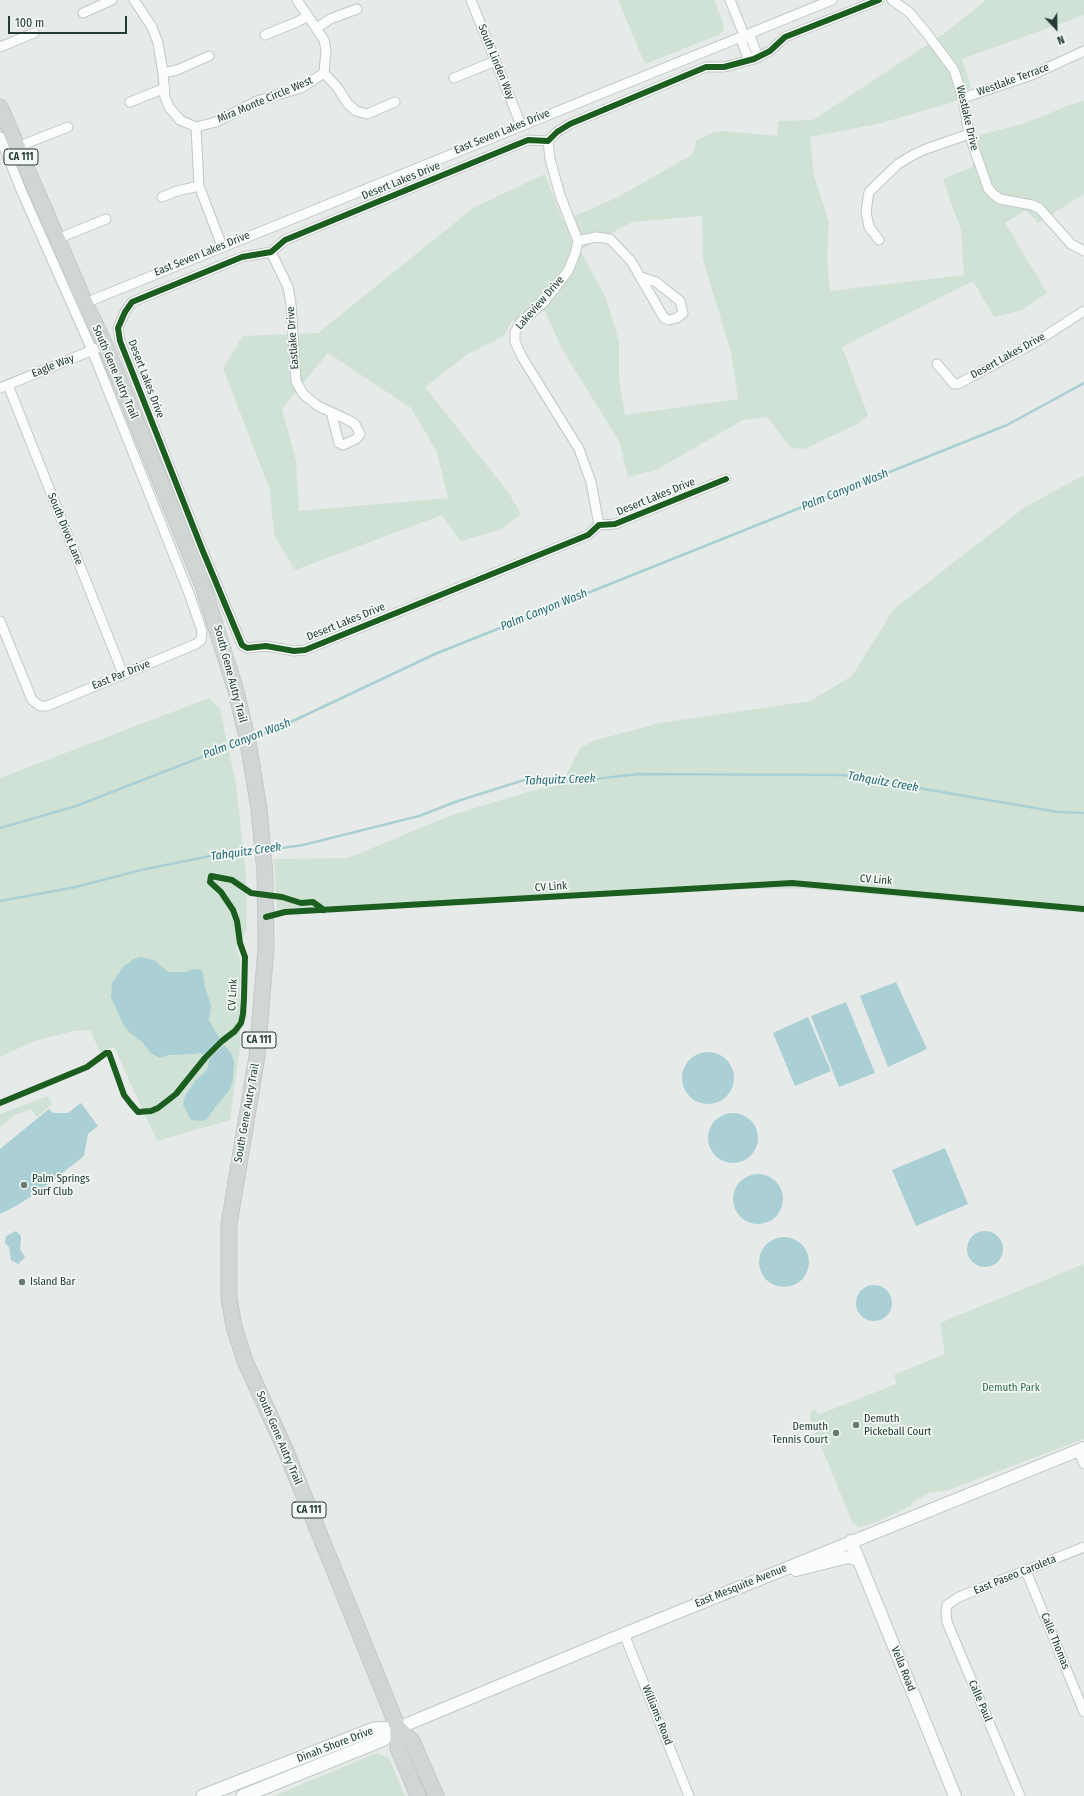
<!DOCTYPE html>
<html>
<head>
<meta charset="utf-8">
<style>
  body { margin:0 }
  #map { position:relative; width:1084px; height:1796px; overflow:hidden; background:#e6eae8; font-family:"Fira Sans Condensed",sans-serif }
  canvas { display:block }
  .north { position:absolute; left:1036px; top:8px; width:40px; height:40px; -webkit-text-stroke:3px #f4f9f6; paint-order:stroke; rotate:158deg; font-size:11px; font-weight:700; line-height:16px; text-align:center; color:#243c35 }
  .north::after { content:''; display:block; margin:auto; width:14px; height:18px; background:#243c35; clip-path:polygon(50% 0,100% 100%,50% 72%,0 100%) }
  .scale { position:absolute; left:8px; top:16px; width:119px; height:18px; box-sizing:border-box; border:2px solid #243c35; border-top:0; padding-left:5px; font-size:12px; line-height:14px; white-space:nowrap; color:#243c35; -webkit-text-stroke:3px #f4f9f6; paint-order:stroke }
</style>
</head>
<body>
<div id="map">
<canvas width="1084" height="1796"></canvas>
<div class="north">N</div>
<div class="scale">100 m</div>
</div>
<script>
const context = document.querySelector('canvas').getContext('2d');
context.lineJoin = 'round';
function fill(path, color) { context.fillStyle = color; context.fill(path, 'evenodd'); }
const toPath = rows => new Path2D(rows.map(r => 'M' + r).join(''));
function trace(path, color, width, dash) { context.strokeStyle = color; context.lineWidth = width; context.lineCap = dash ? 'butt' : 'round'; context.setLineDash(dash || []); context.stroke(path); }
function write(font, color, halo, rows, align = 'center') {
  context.font = font + ' "Fira Sans Condensed",sans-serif'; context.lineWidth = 3.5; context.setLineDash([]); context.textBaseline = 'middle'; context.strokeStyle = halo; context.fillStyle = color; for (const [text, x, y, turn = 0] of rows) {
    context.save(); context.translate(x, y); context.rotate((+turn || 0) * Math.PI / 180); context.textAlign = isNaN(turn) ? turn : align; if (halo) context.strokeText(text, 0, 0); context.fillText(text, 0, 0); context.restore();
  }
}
fill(toPath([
  [618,0,714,0,724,25,723,31,718,35,645,64],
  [986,0,1084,0,1084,15,962,59,971,87,954,102,878,124,810,137,814,176,829,222,827,257,830,291,964,275,961,230,943,179,972,167,980,135,1023,124,1072,104,1084,101,1084,194,1038,223,1026,210,1005,223,1047,293,1022,310,994,317,973,281,842,347,868,415,859,423,805,449,791,448,767,417,743,420,656,470,628,477,619,441,562,349,545,311,511,322,504,336,468,354,425,387,508,492,521,514,500,530,460,541,442,515,295,570,274,535,270,490,223,368,243,336,318,333,473,208,545,174,563,221,616,198,693,154,696,141,714,132,724,131,777,136,779,121,813,120,945,33],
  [702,216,703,260,731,352,738,399,625,415,619,378,619,342,606,298,580,250,632,222],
  [328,353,411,408,437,452,448,498,299,511,296,461,282,409],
  [1084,475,1084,913,812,889,741,889,277,909,274,859,348,858,452,815,531,791,561,785,580,748,596,740,660,723,810,701,852,676,894,609,1025,507],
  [209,698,220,709,236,784,246,875,247,930,236,947,240,959,240,1046,230,1120,157,1141,114,1047,100,1052,90,1030,73,1031,32,1042,0,1057,0,778],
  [48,1096,52,1103,51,1105,37,1117,31,1109,15,1115,0,1127,0,1114],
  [1084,1264,1084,1439,948,1490,929,1493,913,1502,910,1506,877,1522,860,1527,853,1524,810,1419,810,1414,812,1410,815,1409,818,1415,896,1384,894,1375,945,1354,940,1323],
  [376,1753,389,1758,405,1796,274,1796]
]), '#d0e2d5');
fill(toPath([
  [141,957,154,960,168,972,185,972,195,969,201,970,203,973,205,988,211,1005,209,1020,221,1041,206,1056,200,1053,194,1054,169,1055,160,1058,151,1053,141,1041,130,1033,123,1024,111,997,112,983,124,966,134,959],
  [896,982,927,1049,888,1067,860,996],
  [846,1002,875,1073,839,1087,811,1016],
  [808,1017,831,1071,795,1086,773,1033],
  [224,1045,231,1053,234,1061,233,1081,228,1092,216,1106,207,1119,201,1121,191,1120,183,1105,185,1096,195,1081,205,1072,208,1067,209,1059],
  '682 1078a26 26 0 1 1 52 0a26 26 0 1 1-52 0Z',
  [81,1103,98,1126,88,1134,84,1156,38,1192,16,1206,0,1214,0,1149,49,1109,53,1113,68,1113],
  '708 1138a25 25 0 1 1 50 0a25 25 0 1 1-50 0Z',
  [945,1148,968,1204,916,1226,892,1170],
  '733 1199a25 25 0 1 1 50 0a25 25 0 1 1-50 0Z',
  [16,1231,21,1236,20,1249,25,1257,18,1264,11,1260,9,1247,5,1243,6,1236],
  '967 1249a18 18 0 1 1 36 0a18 18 0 1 1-36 0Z',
  '759 1262a25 25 0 1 1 50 0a25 25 0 1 1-50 0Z',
  '856 1303a18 18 0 1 1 36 0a18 18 0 1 1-36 0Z'
]), '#aacfd5');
trace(toPath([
  [252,738,295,720,435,654,1007,425,1084,383],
  [0,828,76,806,243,741],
  [268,850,303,845,419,816,458,801,524,780,579,781,638,774,843,775,1058,812,1084,813],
  [0,901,76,887,141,870,235,851,257,850]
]), '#aacfd5', 2.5);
const minor = toPath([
  [134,0,152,27,158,43,163,73,165,97,169,107,180,120,196,127,199,186,222,246],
  [471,0,521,125],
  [730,0,744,35,742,42,748,58,754,59,757,55,751,38,744,35],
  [892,0,909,12,925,31,954,70,963,98,969,134,988,188,993,194,1000,199,1032,205,1039,208,1071,244,1084,251],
  [83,13,112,0],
  [317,28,330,19,357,9],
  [265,35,297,22,308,16],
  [0,47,34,33],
  [163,73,177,70,209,56],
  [324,73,337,87,348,104,356,111,367,114,395,102],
  [454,78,495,61],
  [963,98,1032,75,1084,51],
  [130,102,165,88],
  [196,127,216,122,257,101,301,88,324,73,326,50,324,40,297,0],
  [0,137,21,190,92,350,190,596,202,631,201,640,196,644,47,706,40,706,32,700,0,621],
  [548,141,550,159,560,195,578,241,575,254,568,271,545,301,520,323,515,332,515,342,522,357,579,449,591,482,599,525],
  [17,147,68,127],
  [162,197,177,191,199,186],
  [57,239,106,219],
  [879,240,869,227,866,212,869,192,898,164,913,155,926,149,969,134],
  [578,241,596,237,610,239,631,261,664,318,669,320,677,318,683,313,680,301,656,282,641,277],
  [271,252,288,287,291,304,296,381,303,394,318,406,331,412,346,419,355,424,360,434,356,439,343,445,339,443,331,412],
  [85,303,832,0],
  [937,364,954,384,958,384,1036,342,1084,311],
  [8,385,123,674],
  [0,388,105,345],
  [726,479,615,524,599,525,588,535,305,650,294,651,266,646,247,648,242,645,202,549,120,341,118,328,125,312,132,302,242,257,271,252,285,240,528,140,548,141,557,132,570,124,706,67,724,67,754,59,770,51,785,37,879,0],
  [1078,1450,1084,1464],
  [1026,1571,1084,1712],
  [624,1634,689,1796],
  [1020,1796,947,1622,946,1613,947,1605,959,1597,1084,1547]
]);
const tertiary = toPath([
  [851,1541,955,1796],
  [796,1570,848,1557,859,1560],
  [398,1728,624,1634,1084,1448]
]);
const secondary = toPath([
  [203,1796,374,1729,398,1728],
  [243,1796,382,1740,398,1728]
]);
const primary = toPath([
  [0,107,85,303,105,345,202,583,236,691,248,742,259,809,265,873,266,948,257,1056,229,1224,229,1298,234,1327,245,1361,285,1449,398,1728,412,1741,436,1796],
  [398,1728,398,1748,418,1796]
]);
trace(minor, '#c3c7c5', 11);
trace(tertiary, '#c3c7c5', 14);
trace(secondary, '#c2c8c5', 15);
trace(primary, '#c2c9c7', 17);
trace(minor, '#fbfcfc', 9);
trace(tertiary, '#fbfcfc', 12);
trace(secondary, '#fbfcfc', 13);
trace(primary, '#cfd6d4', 15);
trace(toPath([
  [726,479,615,524,599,525,588,535,305,650,294,651,266,646,247,648,242,645,202,549,120,341,118,328,125,312,132,302,242,257,271,252,285,240,528,140,548,141,557,132,570,124,706,67,724,67,754,59,770,51,785,37,879,0],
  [266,917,285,912,792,883,1084,909],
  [0,1103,87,1067,106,1053,109,1053,124,1095,131,1104,138,1112,151,1111,158,1108,176,1094,205,1058,222,1041,235,1031,241,1023,243,1014,244,998,245,957,240,943,237,921,233,910,221,892,210,882,211,876,232,880,251,893,282,897,301,903,313,902,324,910]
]), '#1b5e20', 6);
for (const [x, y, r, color] of [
  [24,1185,4,"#687974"],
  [22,1282,4,"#687974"],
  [856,1425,4,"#687974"],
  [836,1433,4,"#687974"]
]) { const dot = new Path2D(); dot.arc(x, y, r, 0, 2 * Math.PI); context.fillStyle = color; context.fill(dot); trace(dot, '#f4f9f6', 1.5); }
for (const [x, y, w] of [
  [21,157,34],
  [259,1040,34],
  [309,1510,34]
]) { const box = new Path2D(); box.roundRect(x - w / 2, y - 8, w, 16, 3); context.fillStyle = '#f4f9f6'; context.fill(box); trace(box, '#243c35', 1); }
write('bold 10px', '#243c35', null, [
  ["CA 111",21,157],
  ["CA 111",259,1040],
  ["CA 111",309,1510]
]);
write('11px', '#243c35', '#f4f9f6', [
  ["South Linden Way",496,62,68],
  ["Westlake Terrace",1013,80,-20],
  ["Mira Monte Circle West",265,100,-23],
  ["Westlake Drive",967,118,77],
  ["East Seven Lakes Drive",502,132,-22],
  ["Desert Lakes Drive",401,181,-22],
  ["East Seven Lakes Drive",202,254,-22],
  ["Lakeview Drive",540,303,-49],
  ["Eastlake Drive",293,338,-94],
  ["Desert Lakes Drive",1008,356,-29],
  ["Eagle Way",53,366,-22],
  ["South Gene Autry Trail",115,372,67],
  ["Desert Lakes Drive",146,379,69],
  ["Desert Lakes Drive",656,497,-22],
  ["South Divot Lane",65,529,68],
  ["Desert Lakes Drive",346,622,-22],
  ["South Gene Autry Trail",230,674,75],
  ["East Par Drive",121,675,-22],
  ["CV Link",876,880,5],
  ["CV Link",551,887,-4],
  ["CV Link",233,995,-87],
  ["South Gene Autry Trail",247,1113,-80],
  ["South Gene Autry Trail",279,1438,67],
  ["East Paseo Caroleta",1015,1575,-22],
  ["East Mesquite Avenue",741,1586,-22],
  ["Calle Thomas",1055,1641,68],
  ["Vella Road",903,1669,68],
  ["Calle Paul",980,1701,67],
  ["Williams Road",657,1715,68],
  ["Dinah Shore Drive",335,1745,-21]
]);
write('11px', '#243c35', '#f4f9f6', [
  ["Palm Springs",32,1179],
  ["Surf Club",32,1192],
  ["Island Bar",30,1282],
  ["Demuth",864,1419],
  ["Pickeball Court",864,1432],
  ["Demuth",828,1427,"right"],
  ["Tennis Court",828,1440,"right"]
], 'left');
write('11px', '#327049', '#f4f9f6', [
  ["Demuth Park",1011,1388]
]);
write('italic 12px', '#236874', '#f4f9f6', [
  ["Palm Canyon Wash",845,490,-22],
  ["Palm Canyon Wash",544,610,-22],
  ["Palm Canyon Wash",247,739,-21],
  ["Tahquitz Creek",560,780,-2],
  ["Tahquitz Creek",883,782,10],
  ["Tahquitz Creek",246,852,-8]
]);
</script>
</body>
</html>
